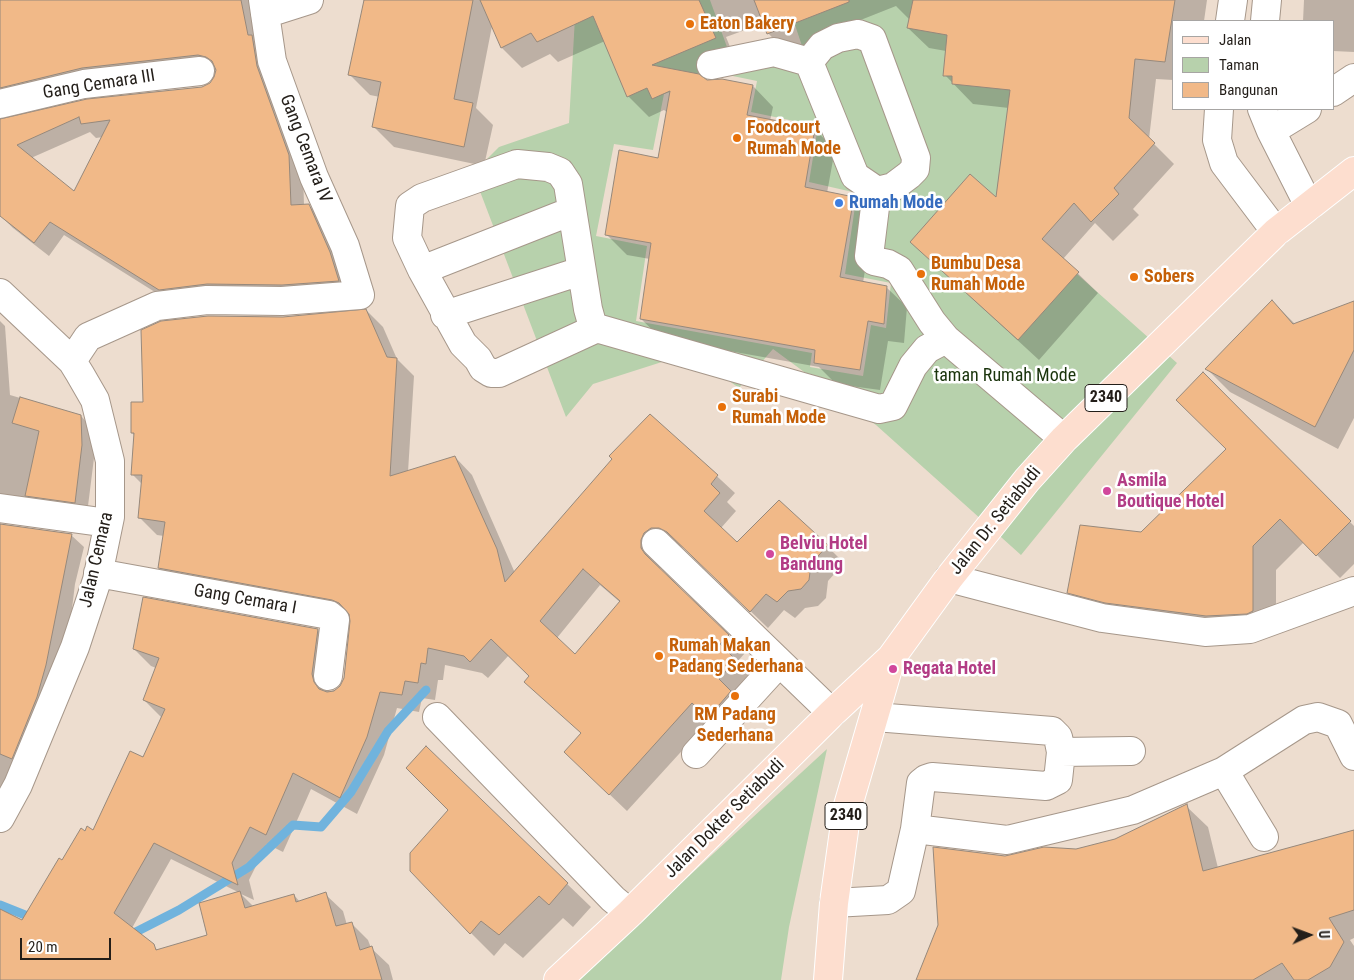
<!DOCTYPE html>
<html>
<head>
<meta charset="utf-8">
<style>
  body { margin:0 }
  #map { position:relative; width:1354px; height:980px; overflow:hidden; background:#edddcf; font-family:"Roboto Condensed",sans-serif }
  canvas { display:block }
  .legend { position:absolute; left:1172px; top:20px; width:162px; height:90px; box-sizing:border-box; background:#fff; border:1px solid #a7a5a3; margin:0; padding:6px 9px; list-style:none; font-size:15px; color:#231e19 }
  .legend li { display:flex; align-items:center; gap:10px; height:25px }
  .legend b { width:25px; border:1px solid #a7a5a3 }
  .north { position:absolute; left:1284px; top:910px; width:50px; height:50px; -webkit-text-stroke:4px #fff; paint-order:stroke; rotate:88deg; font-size:14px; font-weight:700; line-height:20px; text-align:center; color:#231e19 }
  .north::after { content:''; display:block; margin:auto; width:18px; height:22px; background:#231e19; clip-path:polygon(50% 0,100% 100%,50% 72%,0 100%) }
  .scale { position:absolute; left:20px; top:938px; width:91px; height:22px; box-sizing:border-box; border:2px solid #231e19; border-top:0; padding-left:6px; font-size:15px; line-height:18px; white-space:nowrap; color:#231e19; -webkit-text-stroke:4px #fff; paint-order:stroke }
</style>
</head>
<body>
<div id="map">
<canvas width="1354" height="980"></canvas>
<ul class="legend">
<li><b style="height:6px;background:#fddecf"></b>Jalan</li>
<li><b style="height:14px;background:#b7d1ac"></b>Taman</li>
<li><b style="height:14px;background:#f1b988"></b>Bangunan</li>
</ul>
<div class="north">U</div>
<div class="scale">20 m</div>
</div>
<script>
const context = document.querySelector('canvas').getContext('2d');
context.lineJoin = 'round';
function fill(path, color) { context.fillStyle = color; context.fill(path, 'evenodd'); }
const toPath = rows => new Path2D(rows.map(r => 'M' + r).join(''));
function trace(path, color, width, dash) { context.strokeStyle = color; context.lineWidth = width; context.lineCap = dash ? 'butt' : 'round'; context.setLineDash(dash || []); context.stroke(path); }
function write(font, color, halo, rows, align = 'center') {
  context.font = font + ' "Roboto Condensed",sans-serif'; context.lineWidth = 5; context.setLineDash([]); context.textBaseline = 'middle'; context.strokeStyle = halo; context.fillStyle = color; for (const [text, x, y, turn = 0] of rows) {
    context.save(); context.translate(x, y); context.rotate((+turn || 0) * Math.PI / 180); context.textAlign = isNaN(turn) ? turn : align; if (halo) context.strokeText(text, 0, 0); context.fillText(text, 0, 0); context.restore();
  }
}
fill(toPath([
  [672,0,710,0,735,69,664,94,653,150,614,144,596,236,647,246,636,321,812,353,810,367,863,376,871,325,886,328,891,283,845,274,857,193,809,182,818,126,751,112,757,81,723,74,803,49,792,16,845,0,1018,0,1039,61,996,202,1177,363,1021,555,876,425,773,349,739,388,690,353,593,384,566,417,473,173,499,147,569,123,575,17],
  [827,749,789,927,781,980,576,980]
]), '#b7d1ac');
fill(toPath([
  [0,0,258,0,303,170,304,205,308,205,323,219,352,295,174,304,64,235,49,256,13,228,0,215,0,120,202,88,210,84,216,77,217,70,0,112],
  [90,132,96,138,103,137,74,193,31,158],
  [365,0,1207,0,1204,21,1173,21,1173,80,1156,79,1149,139,1174,164,1133,209,1139,215,1113,241,1095,223,1063,259,1098,293,1039,360,911,242,997,200,1009,108,973,104,945,75,946,51,929,48,908,28,910,20,896,6,843,27,845,32,788,54,768,33,764,23,726,37,735,59,697,74,706,81,753,86,773,107,770,121,814,129,835,149,827,193,853,198,873,218,863,283,886,287,907,307,904,343,888,341,880,390,836,384,819,367,662,339,641,319,650,259,627,255,607,235,659,159,668,113,664,110,649,117,628,96,605,41,558,62,550,54,522,68,502,48,492,26,476,108,493,125,484,166,394,147,374,127,380,97,370,95,350,75],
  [1304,0,1354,0,1354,52,1333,51,1333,21,1303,21],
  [1272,301,1295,324,1354,303,1354,418,1338,449,1230,392,1207,369],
  [366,310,383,327,397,359,414,376,408,472,455,457,472,475,515,573,651,415,735,493,727,502,736,511,721,528,737,544,827,546,844,563,828,581,826,598,818,606,805,608,795,618,784,610,768,628,686,549,678,545,670,545,657,557,661,571,745,653,737,662,753,678,710,720,627,811,583,769,582,734,509,655,488,678,482,673,445,665,443,680,438,680,435,700,422,698,419,712,397,708,384,755,357,814,311,789,283,852,267,844,249,880,254,900,241,894,254,907,294,895,300,902,325,894,343,911,347,925,351,923,368,940,371,948,389,965,393,980,14,980,0,973,0,915,23,921,85,832,94,831,144,759,161,717,144,700,156,668,151,666,134,649,318,630,335,647,329,692,341,687,345,678,351,617,176,585,159,568,164,536,157,535,140,518,142,484,132,474,135,436,132,433,145,404,283,318],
  [600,585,621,603,575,656,557,638],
  [171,859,240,893,209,935,159,951,132,928],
  [0,321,5,326,10,395,81,416,93,429,94,458,87,514,0,511],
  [1203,374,1354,526,1354,564,1340,578,1304,542,1276,570,1276,634,1270,636,1230,639,1092,616,1069,592,1141,533,1228,449],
  [0,525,71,535,84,547,75,584,70,625,0,820],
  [426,748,591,907,573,927,563,918,523,958,505,943,494,956,471,933,450,810],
  [1186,806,1208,827,1218,868,1354,830,1354,938,1350,940,1354,946,1354,980,925,980,1006,857,1076,850,1115,840]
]), '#0003');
trace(toPath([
  [0,905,35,919],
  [128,936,179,910,249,867,293,825,321,827,351,792,388,731,426,690]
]), '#70b3dd', 9);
const building = toPath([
  [0,0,241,0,248,35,252,35,257,66,289,155,291,205,309,204,330,252,339,281,282,285,207,284,159,290,50,222,34,243,0,216,0,119,87,99,202,87,210,83,214,77,216,70,212,61,206,57,198,55,82,68,0,88,0,0],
  [79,117,81,124,110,120,74,191,17,145,79,117],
  [364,0,473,0,454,99,473,103,464,147,372,127,381,82,348,75,364,0],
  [480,0,699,0,716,38,652,65,699,74,707,80,722,79,753,85,747,115,815,128,805,187,854,197,840,277,887,286,884,324,868,321,860,370,814,363,815,350,640,319,651,243,605,235,619,150,658,158,670,91,652,99,647,88,627,97,593,16,537,42,531,33,501,48,480,0],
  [754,0,849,0,849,2,767,34,754,0],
  [913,0,1175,0,1165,62,1135,59,1129,118,1155,143,1114,188,1119,194,1091,222,1074,203,1042,239,1079,272,1018,340,910,242,970,174,996,197,1010,90,952,84,952,76,943,76,947,35,907,28,913,0],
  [1272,300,1293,324,1354,301,1354,350,1315,427,1205,369,1272,300],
  [366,309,387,357,397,358,390,476,455,456,497,549,505,582,612,459,609,456,650,414,718,475,711,484,720,493,704,511,737,542,779,500,828,545,811,564,809,580,801,589,788,591,777,602,766,594,750,612,667,532,659,528,651,528,644,533,641,540,641,548,645,554,729,635,720,644,736,660,719,679,731,691,708,718,692,703,609,795,564,752,581,733,524,682,529,676,491,639,470,662,464,656,428,648,426,664,421,663,418,683,405,681,402,695,380,692,367,737,340,798,293,773,266,835,250,827,232,863,238,885,154,843,114,913,154,944,156,950,207,935,199,903,240,891,245,908,294,894,296,902,326,892,336,926,352,922,360,950,372,946,382,980,0,980,0,909,22,920,59,858,62,860,81,828,85,831,87,826,93,830,130,751,143,757,165,709,143,700,159,658,133,649,143,597,318,629,312,674,314,682,319,689,327,692,334,691,340,686,344,678,350,621,349,614,339,603,332,600,158,568,165,522,138,518,142,475,131,475,134,433,131,433,131,402,143,402,141,330,161,321,208,316,283,317,366,309],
  [583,569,620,601,575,654,540,621,583,569],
  [1203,372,1351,521,1316,556,1280,519,1253,546,1253,611,1247,614,1206,616,1105,603,1067,593,1080,525,1141,532,1226,449,1176,400,1203,372],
  [20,397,81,415,82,445,75,503,25,496,39,431,12,423,20,397],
  [0,524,72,534,46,665,37,697,12,759,0,754,0,524],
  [426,746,568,883,549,905,539,896,499,935,481,921,470,934,410,871,410,853,448,810,406,768,426,746],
  [1187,804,1203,871,1354,830,1354,910,1329,918,1344,942,1330,967,1308,980,1294,980,1282,963,1253,980,916,980,938,925,933,847,1005,856,1044,847,1076,849,1115,839,1187,804]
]);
fill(building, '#f1b988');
trace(building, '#96887b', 1);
const minor = toPath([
  [265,14,309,0],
  [1230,21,1233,0],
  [1265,21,1267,0],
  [858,34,872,39,916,158,915,169,909,175,893,187,877,191,855,176,809,62,822,46,838,38,858,34],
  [711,65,774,52,809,62],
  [1333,92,1354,78],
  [0,104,84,84,200,71],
  [1219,109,1217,140,1224,163,1276,232],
  [1262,109,1271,131,1309,206],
  [1271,131,1307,109],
  [517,164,548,167,560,172,568,184,588,309,593,327,597,328,499,373,491,373,483,368,478,359,463,344,422,270,407,238,410,206,422,198,517,164],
  [877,191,869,256,874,261,888,264,899,270,932,322,946,339,1064,439],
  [422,270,572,211],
  [0,293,72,361,80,374,95,400,110,461,110,517,97,580,75,647,18,785,0,818],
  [445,315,581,271],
  [593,327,879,409,893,406,913,366,927,349,946,339],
  [72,361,88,337,157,306,207,300,282,301,360,295,345,246,314,177,272,61,263,0],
  [0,508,108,523],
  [656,543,832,713],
  [98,573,329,615,335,620,328,676],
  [949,578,1102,618,1205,632,1250,629,1354,591],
  [437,717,613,899,630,913],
  [1061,752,1131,751],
  [696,754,779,663],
  [1224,771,1264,837],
  [915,829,1007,840,1133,810,1224,771,1304,720,1318,717,1338,724,1354,756],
  [834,903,888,900,901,891,915,829,921,783,926,779,932,777,1046,786,1058,780,1061,752,1058,737,1052,731,875,717]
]);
const major = toPath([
  [558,980,630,913,832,713,891,658],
  [828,980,834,903,847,809,891,658,949,578,1027,480,1064,439,1276,232,1354,171]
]);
trace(minor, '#a6978a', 30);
trace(major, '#fff', 30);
trace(minor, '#fff', 28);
trace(major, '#fddecf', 28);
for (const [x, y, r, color] of [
  [690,24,5,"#e8710a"],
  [737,138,5,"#e8710a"],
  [839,203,5,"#3f7fe0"],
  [921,274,5,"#e8710a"],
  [1134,277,5,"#e8710a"],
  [722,407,5,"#e8710a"],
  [1107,491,5,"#d1479c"],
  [770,554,5,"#d1479c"],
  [659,656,5,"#e8710a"],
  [893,669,5,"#d1479c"],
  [735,696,5,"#e8710a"]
]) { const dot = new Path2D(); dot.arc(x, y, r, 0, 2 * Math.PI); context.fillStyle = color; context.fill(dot); trace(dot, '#fff', 2); }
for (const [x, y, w] of [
  [1106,398,42],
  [846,816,42]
]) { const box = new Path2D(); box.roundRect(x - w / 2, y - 13.5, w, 27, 4); context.fillStyle = '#fff'; context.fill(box); trace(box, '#231e19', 1); }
write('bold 16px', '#231e19', null, [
  ["2340",1106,398],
  ["2340",846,816]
]);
write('bold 18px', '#c56008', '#fff', [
  ["Eaton Bakery",700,24],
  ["Foodcourt",747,128],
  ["Rumah Mode",747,149],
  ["Bumbu Desa",931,264],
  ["Rumah Mode",931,285],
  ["Sobers",1144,277],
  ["Surabi",732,397],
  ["Rumah Mode",732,418],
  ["Rumah Makan",669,646],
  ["Padang Sederhana",669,667],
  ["RM Padang",735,715,"center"],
  ["Sederhana",735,736,"center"]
], 'left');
write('18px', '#231e19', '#fff', [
  ["Gang Cemara III",99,85,-9],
  ["Gang Cemara IV",305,149,69],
  ["Jalan Dr. Setiabudi",996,521,-51],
  ["Jalan Cemara",97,560,-77],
  ["Gang Cemara I",245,600,10],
  ["Jalan Dokter Setiabudi",725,819,-45]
]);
write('bold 18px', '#366cbe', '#fff', [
  ["Rumah Mode",849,203]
], 'left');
write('18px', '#1a340c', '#fff', [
  ["taman Rumah Mode",1005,376]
]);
write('bold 18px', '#b23c85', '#fff', [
  ["Asmila",1117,481],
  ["Boutique Hotel",1117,502],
  ["Belviu Hotel",780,544],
  ["Bandung",780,565],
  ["Regata Hotel",903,669]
], 'left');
</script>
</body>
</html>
